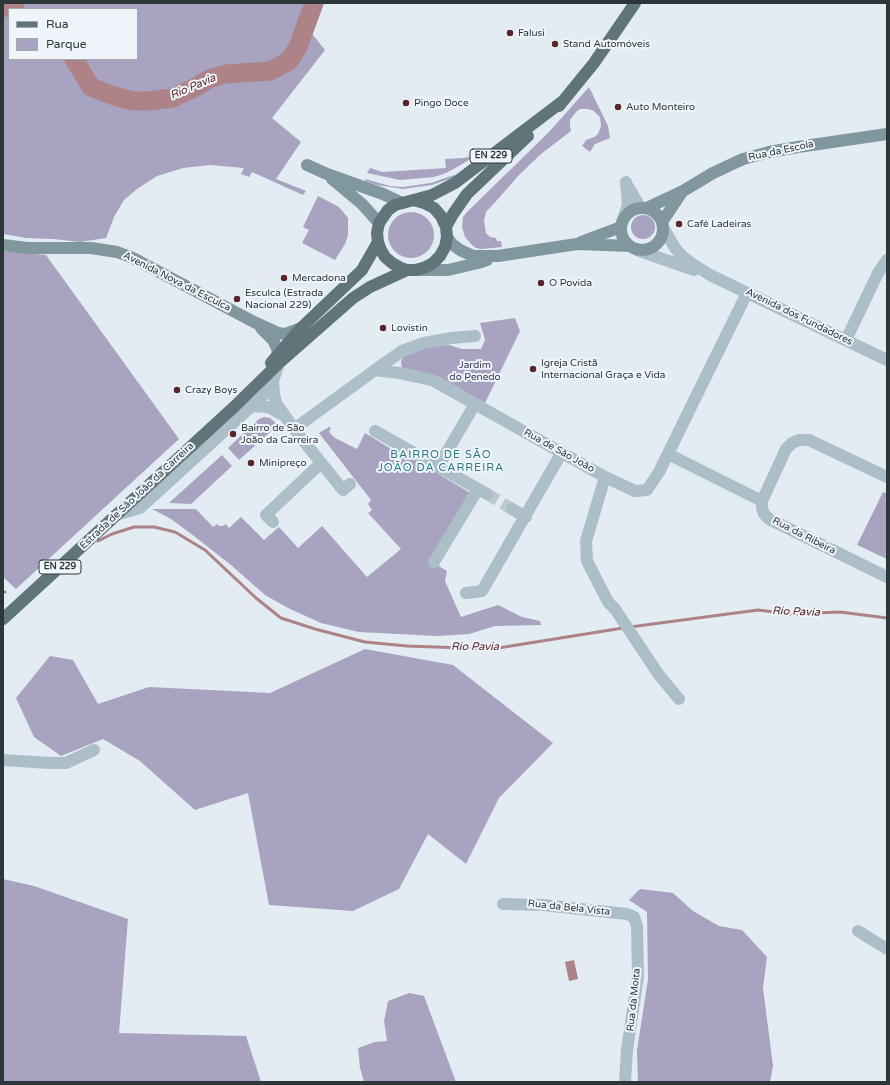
<!DOCTYPE html>
<html>
<head>
<meta charset="utf-8">
<style>
  body { margin:0 }
  #map { position:relative; width:890px; height:1085px; overflow:hidden; background:#e2ecf2; font-family:"Varela Round",sans-serif }
  canvas { display:block }
  .frame { position:absolute; inset:0; border:4px solid #2c3739; pointer-events:none }
  .legend { position:absolute; left:8px; top:8px; width:130px; height:52px; box-sizing:border-box; background:#eff5fa; border:1px solid #a1a9ad; margin:0; padding:5px 7px; list-style:none; font-size:12px; color:#2c3739 }
  .legend li { display:flex; align-items:center; gap:8px; height:20px }
  .legend b { width:20px; border:1px solid #a1a9ad }
</style>
</head>
<body>
<div id="map">
<canvas width="890" height="1085"></canvas>
<div class="frame"></div>
<ul class="legend">
<li><b style="height:5px;background:#5f7579"></b>Rua</li>
<li><b style="height:11px;background:#a8a3c0"></b>Parque</li>
</ul>
</div>
<script>
const context = document.querySelector('canvas').getContext('2d');
context.lineJoin = 'round';
function fill(path, color) { context.fillStyle = color; context.fill(path, 'evenodd'); }
const toPath = rows => new Path2D(rows.map(r => 'M' + r).join(''));
function trace(path, color, width, dash) { context.strokeStyle = color; context.lineWidth = width; context.lineCap = dash ? 'butt' : 'round'; context.setLineDash(dash || []); context.stroke(path); }
function write(font, color, halo, rows, align = 'center') {
  context.font = font + ' "Varela Round",sans-serif'; context.lineWidth = 4; context.setLineDash([]); context.textBaseline = 'middle'; context.strokeStyle = halo; context.fillStyle = color; for (const [text, x, y, turn = 0] of rows) {
    context.save(); context.translate(x, y); context.rotate((+turn || 0) * Math.PI / 180); context.textAlign = isNaN(turn) ? turn : align; if (halo) context.strokeText(text, 0, 0); context.fillText(text, 0, 0); context.restore();
  }
}
fill(toPath([
  [3,3,321,3,310,31,325,50,272,118,301,142,276,179,306,191,303,195,252,172,249,177,241,174,244,168,210,165,183,168,157,176,137,189,124,200,114,217,106,238,80,242,53,239,26,238,3,234],
  [9,9,137,9,137,59,9,59],
  [589,87,608,126,610,138,595,144,590,152,582,146,586,140,594,137,598,134,601,126,600,117,594,111,588,109,580,109,576,112,570,120,570,125,571,131,541,154,519,175,498,199,486,212,484,221,486,233,490,237,496,238,497,241,501,241,502,247,482,249,476,248,472,245,465,237,462,227,463,217,467,212,549,132],
  [474,154,475,156,459,166,446,173,434,177,400,180,367,173,370,168,382,172,446,168,445,159,463,158,469,157],
  [454,175,455,177,432,185,403,189,377,185,365,181,365,179,390,186,403,187,431,183],
  [318,196,339,207,348,218,348,235,345,244,335,260,302,243,309,230,303,227],
  '388 235a23 23 0 1 1 46 0a23 23 0 1 1-46 0Z',
  '631 227a12 12 0 1 1 24 0a12 12 0 1 1-24 0Z',
  [3,251,46,255,179,439,16,589,3,577],
  [515,318,520,331,485,403,441,378,424,373,402,368,401,361,405,354,431,346,449,345,462,349,481,349,485,340,480,323],
  [264,417,270,418,278,425,239,460,228,448,259,419],
  [329,427,331,428,329,432,335,438,357,449,365,433,398,453,400,451,472,494,432,562,447,571,445,581,461,617,498,605,522,617,540,621,541,625,495,626,469,634,437,636,359,632,321,623,288,608,265,595,231,565,194,536,171,519,152,509,196,509,213,527,217,524,219,526,223,526,226,524,229,528,241,517,264,540,279,527,298,548,322,526,367,577,401,549,368,513,372,510,368,504,371,500,319,433],
  [222,455,232,466,191,504,169,503],
  [883,492,887,494,887,559,857,545],
  [365,649,453,665,553,743,499,798,466,864,428,834,399,889,353,911,269,905,248,793,195,810,140,761,103,739,61,756,34,737,16,698,50,656,73,660,98,704,149,687,270,693],
  [3,879,34,886,128,919,119,1033,246,1036,261,1082,3,1082],
  [640,889,673,893,693,911,719,926,742,930,767,957,763,988,773,1066,770,1082,638,1082,637,1050,648,979,647,912,629,900],
  [409,993,424,996,456,1082,364,1082,360,1068,358,1048,375,1042,387,1041,384,1021,388,1001]
]), '#a8a3c0');
fill(toPath([
  [574,960,578,979,569,981,565,962]
]), '#ad8388');
trace(toPath([
  [98,541,112,534,134,527,154,527,175,532,205,550,256,598,281,618,315,629,365,642,407,646,492,649,623,628],
  [3,592,5,592],
  [630,627,758,610,791,614,840,612,887,618]
]), '#ad8388', 3);
trace(toPath([
  [3,6,15,9],
  [74,59,91,87,114,96,133,101,148,101,173,98,196,87,209,79,226,74,270,71,289,61,298,47,314,3]
]), '#ad8388', 19);
trace(toPath([
  [487,494,512,509]
]), '#bec8cd', 12, [12, 6]);
trace(toPath([
  [627,185,641,208],
  [623,220,628,205,626,182],
  [664,229,675,248,682,256,691,263,710,275,887,360],
  [637,250,694,270],
  [846,340,878,273,887,260],
  [375,370,402,351,424,343,451,338,475,336],
  [273,381,274,394,276,403,294,429,343,490,350,484],
  [251,406,268,407,283,415],
  [294,429,375,370,399,373,419,377,434,381,605,477,635,491,647,490,659,472,747,293],
  [375,431,487,494],
  [668,454,762,501],
  [438,467,475,404],
  [605,477,586,541,587,561,608,602,615,609,659,675,679,699],
  [887,477,809,440,799,440,792,443,786,449,762,501,762,508,764,514,769,519,887,577],
  [512,509,526,517],
  [116,515,140,508,266,393,273,381,279,363],
  [273,522,266,515,321,463],
  [434,562,478,489],
  [466,593,482,591,562,452],
  [3,760,49,763,66,763,94,750],
  [503,904,543,905,627,914,634,917,637,926,638,976,627,1050,625,1082],
  [858,931,887,949]
]), '#acbec7', 12);
trace(toPath([
  [307,165,327,174,383,194,402,203],
  [332,179,362,204,379,223],
  '621 229a21 21 0 1 1 42 0a21 21 0 1 1-42 0Z',
  [647,208,683,191,713,173,743,159,769,152,798,147,887,134],
  [662,222,682,192],
  [447,237,452,244,460,250,473,256,498,256,577,244,630,246],
  [581,242,621,227],
  [3,245,27,248,91,248,117,252,133,258,254,322,278,333,285,334,301,328],
  [417,270,448,270,478,263,487,260],
  [261,328,273,340,277,348,278,353,275,359]
]), '#80979d', 12);
trace(toPath([
  [559,106,594,63,635,3],
  [413,200,424,203,434,208,441,216,446,227,447,237,445,247,440,256,433,263,426,267,416,270,407,270,399,267,392,263,385,257,381,250,378,242,377,233,379,223,388,210,395,205,432,195,455,183,563,101],
  [446,227,453,214,467,194,528,136],
  [271,363,301,328,362,270,378,242],
  [3,619,234,407,279,363,353,298,370,287,407,270]
]), '#5f7579', 12);
for (const [x, y, r, color] of [
  [510,33,4,"#582529"],
  [555,44,4,"#582529"],
  [406,103,4,"#582529"],
  [618,107,4,"#582529"],
  [679,224,4,"#582529"],
  [284,278,4,"#582529"],
  [541,283,4,"#582529"],
  [237,299,4,"#582529"],
  [383,328,4,"#582529"],
  [533,369,4,"#582529"],
  [177,390,4,"#582529"],
  [233,434,4,"#582529"],
  [251,463,4,"#582529"]
]) { const dot = new Path2D(); dot.arc(x, y, r, 0, 2 * Math.PI); context.fillStyle = color; context.fill(dot); trace(dot, '#eff5fa', 1.5); }
for (const [x, y, w] of [
  [491,156,42],
  [60,567,42]
]) { const box = new Path2D(); box.roundRect(x - w / 2, y - 7, w, 14, 3); context.fillStyle = '#eff5fa'; context.fill(box); trace(box, '#2c3739', 1); }
write('bold 9px', '#2c3739', null, [
  ["EN 229",491,156],
  ["EN 229",60,567]
]);
write('10px', '#2c3739', '#eff5fa', [
  ["Falusi",518,33],
  ["Stand Automóveis",563,44],
  ["Pingo Doce",414,103],
  ["Auto Monteiro",626,107],
  ["Café Ladeiras",687,224],
  ["Mercadona",292,278],
  ["O Povida",549,283],
  ["Esculca (Estrada",245,293],
  ["Nacional 229)",245,305],
  ["Lovistin",391,328],
  ["Igreja Cristã",541,363],
  ["Internacional Graça e Vida",541,375],
  ["Crazy Boys",185,390],
  ["Bairro de São",241,428],
  ["João da Carreira",241,440],
  ["Minipreço",259,463]
], 'left');
write('10px', '#2c3739', '#eff5fa', [
  ["Rua da Escola",781,151,-12],
  ["Avenida Nova da Esculca",177,282,27],
  ["Avenida dos Fundadores",799,317,26],
  ["Rua de São João",559,451,29],
  ["Estrada de São João da Carreira",137,496,-43],
  ["Rua da Ribeira",804,536,27],
  ["Rua da Bela Vista",569,908,6],
  ["Rua da Moita",634,1000,-84]
]);
write('10px', '#393255', '#eff5fa', [
  ["Jardim",475,365],
  ["do Penedo",475,377]
]);
write('italic 11px', '#582529', '#eff5fa', [
  ["Rio Pavia",193,87,-23],
  ["Rio Pavia",796,612,2],
  ["Rio Pavia",475,647]
]);
context.letterSpacing = '1px';
write('11px', '#2c7a82', '#eff5fa', [
  ["BAIRRO DE SÃO",441,455],
  ["JOÃO DA CARREIRA",441,468]
]);
context.letterSpacing = '0px';
</script>
</body>
</html>
